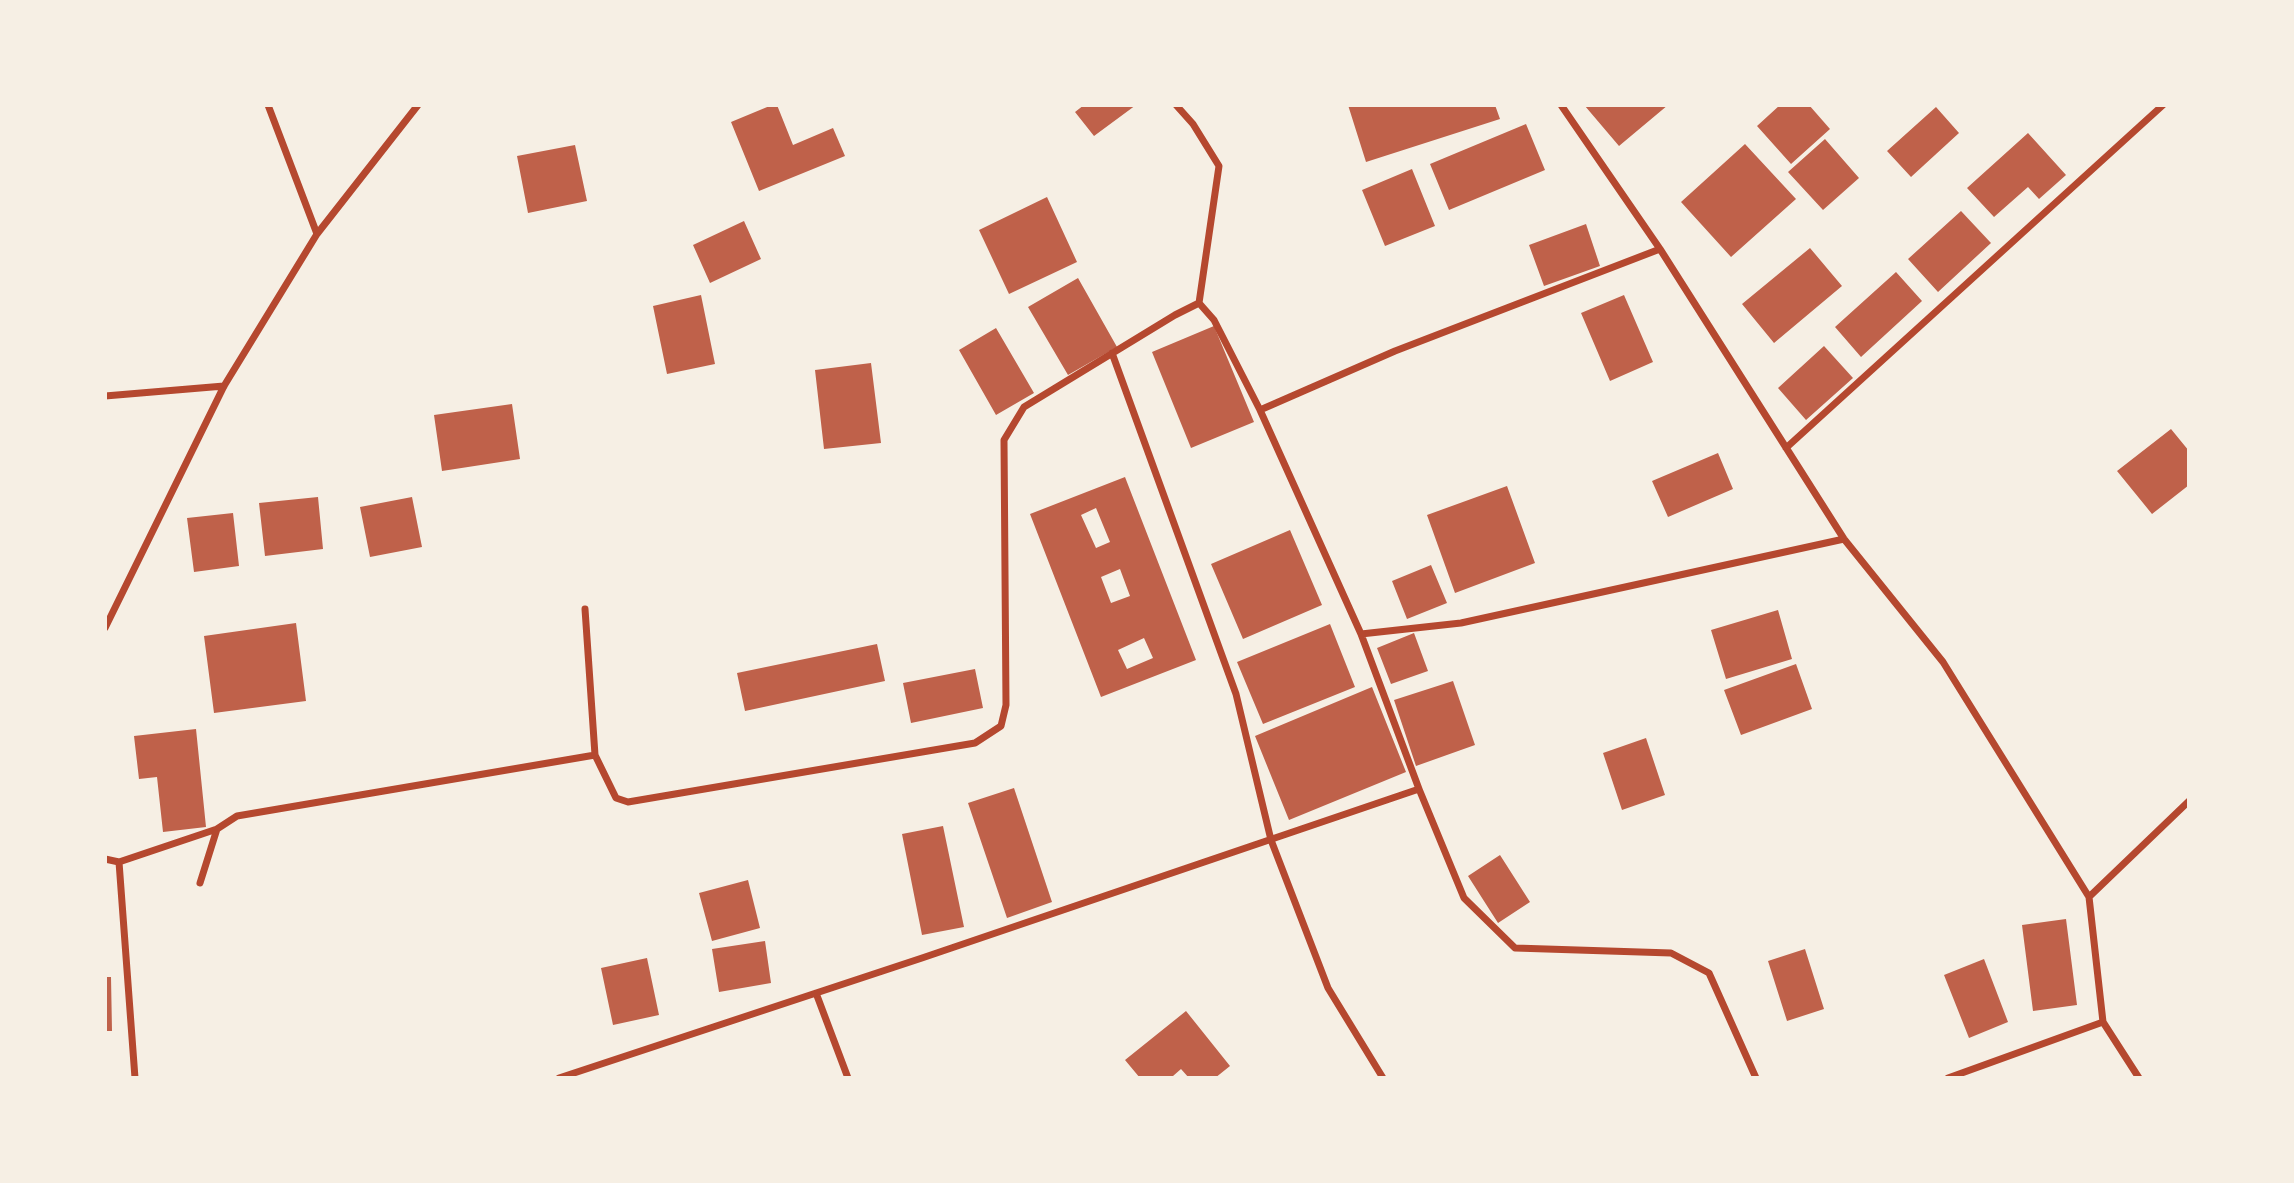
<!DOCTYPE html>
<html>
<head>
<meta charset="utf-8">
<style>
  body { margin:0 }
  #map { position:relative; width:2294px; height:1183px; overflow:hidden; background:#f6efe4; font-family:"Sofia Sans Condensed",sans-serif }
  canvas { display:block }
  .frame { position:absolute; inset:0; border:107px solid #f6efe4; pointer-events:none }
</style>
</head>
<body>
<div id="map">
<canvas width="2294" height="1183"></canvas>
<div class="frame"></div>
</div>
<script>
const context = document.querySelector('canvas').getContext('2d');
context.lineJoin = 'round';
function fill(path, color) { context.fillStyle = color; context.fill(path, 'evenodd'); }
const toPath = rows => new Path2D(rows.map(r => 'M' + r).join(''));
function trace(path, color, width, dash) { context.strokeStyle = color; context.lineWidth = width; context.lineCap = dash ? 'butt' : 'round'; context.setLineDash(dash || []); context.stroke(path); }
fill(toPath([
  [772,105,777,105,793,145,833,128,845,156,759,191,731,122],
  [1084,105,1136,105,1094,136,1075,112],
  [1348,105,1495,105,1500,119,1366,162],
  [1587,105,1668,105,1619,146,1585,106],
  [1780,105,1809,105,1830,129,1791,164,1757,126],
  [1936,107,1959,133,1911,177,1887,151],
  [1526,124,1545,170,1449,210,1430,164],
  [2028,133,2066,175,2039,199,2028,187,1994,217,1967,188],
  [1825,139,1859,178,1823,210,1788,172],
  [1745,144,1796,199,1731,257,1681,202],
  [575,145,587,201,528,213,517,156],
  [1412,169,1435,226,1385,246,1362,190],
  [1047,197,1077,262,1009,294,979,230],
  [1961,211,1991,243,1938,292,1908,259],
  [744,221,761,259,710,283,693,245],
  [1586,224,1600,266,1544,286,1529,245],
  [1810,248,1842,286,1774,343,1742,304],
  [1896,272,1922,301,1861,357,1835,327],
  [1078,278,1117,347,1068,375,1028,307],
  [701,295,715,364,667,374,653,306],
  [1624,295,1653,362,1610,381,1581,313],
  [1214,326,1254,422,1191,448,1152,352],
  [996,328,1034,393,996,415,959,350],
  [1824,346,1853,378,1806,420,1778,388],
  [871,363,881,443,824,449,815,370],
  [512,404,520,459,442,471,434,415],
  [2171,429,2189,451,2189,485,2152,514,2117,471],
  [1718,453,1733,489,1668,517,1652,481],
  [1125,477,1196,660,1101,697,1030,514],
  [1096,508,1110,542,1096,548,1081,515],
  [1120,569,1130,596,1111,603,1101,577],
  [1144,638,1153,658,1127,669,1118,650],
  [1507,486,1535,563,1455,593,1427,515],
  [318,497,323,549,265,556,259,503],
  [412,497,422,547,370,557,360,507],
  [233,513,239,566,194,572,187,518],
  [1290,530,1322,605,1243,639,1211,564],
  [1431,565,1447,603,1407,619,1392,581],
  [1778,610,1792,659,1726,679,1711,630],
  [296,623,306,701,214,713,204,636],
  [1330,624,1355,687,1263,724,1237,662],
  [1414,633,1428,671,1391,684,1377,648],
  [877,644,885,681,745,711,737,673],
  [1796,664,1812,709,1741,735,1724,690],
  [975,669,983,708,911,723,903,683],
  [1453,681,1475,745,1416,766,1394,700],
  [1372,687,1406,772,1289,820,1255,736],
  [196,729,206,827,163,832,157,777,139,779,134,736],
  [1646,738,1665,795,1622,810,1603,753],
  [1014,788,1052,902,1007,918,968,803],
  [943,826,964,927,922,935,902,834],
  [1500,855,1530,902,1498,923,1468,876],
  [748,880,760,928,712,941,699,893],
  [2066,919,2077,1005,2033,1011,2022,925],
  [765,941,771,983,719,992,712,949],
  [1805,949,1824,1009,1787,1021,1768,961],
  [647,958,659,1015,613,1025,601,968],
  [1984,959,2008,1022,1969,1038,1944,975],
  [105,977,111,977,112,1031,105,1031],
  [1186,1011,1230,1066,1215,1078,1189,1078,1181,1069,1173,1076,1175,1078,1140,1078,1125,1060]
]), '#bf614a');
trace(toPath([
  [268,105,317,234],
  [1176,105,1193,124,1219,166,1199,303],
  [1561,105,1660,249,1844,539,1943,662,2089,897],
  [1112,353,1236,694,1271,840,1328,988,1383,1078],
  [105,396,224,386],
  [1260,410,1395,351,1660,249],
  [1786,448,2163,105],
  [585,609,595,755],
  [105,628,224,386,317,234,418,105],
  [1361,634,1419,789],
  [105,859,119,862,217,829],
  [119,862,135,1078],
  [200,883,217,829,237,816,595,755,616,798,628,802,975,743,1001,726,1006,705,1004,440,1024,407,1175,315,1199,303,1214,320,1260,410,1361,634,1461,623,1844,539],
  [816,993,848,1078],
  [2103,1022,2089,897,2189,801],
  [559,1078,922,958,1419,789,1464,898,1515,948,1671,953,1709,973,1756,1078],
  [1948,1078,2103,1022,2139,1078]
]), '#b5482f', 7);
</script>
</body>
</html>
